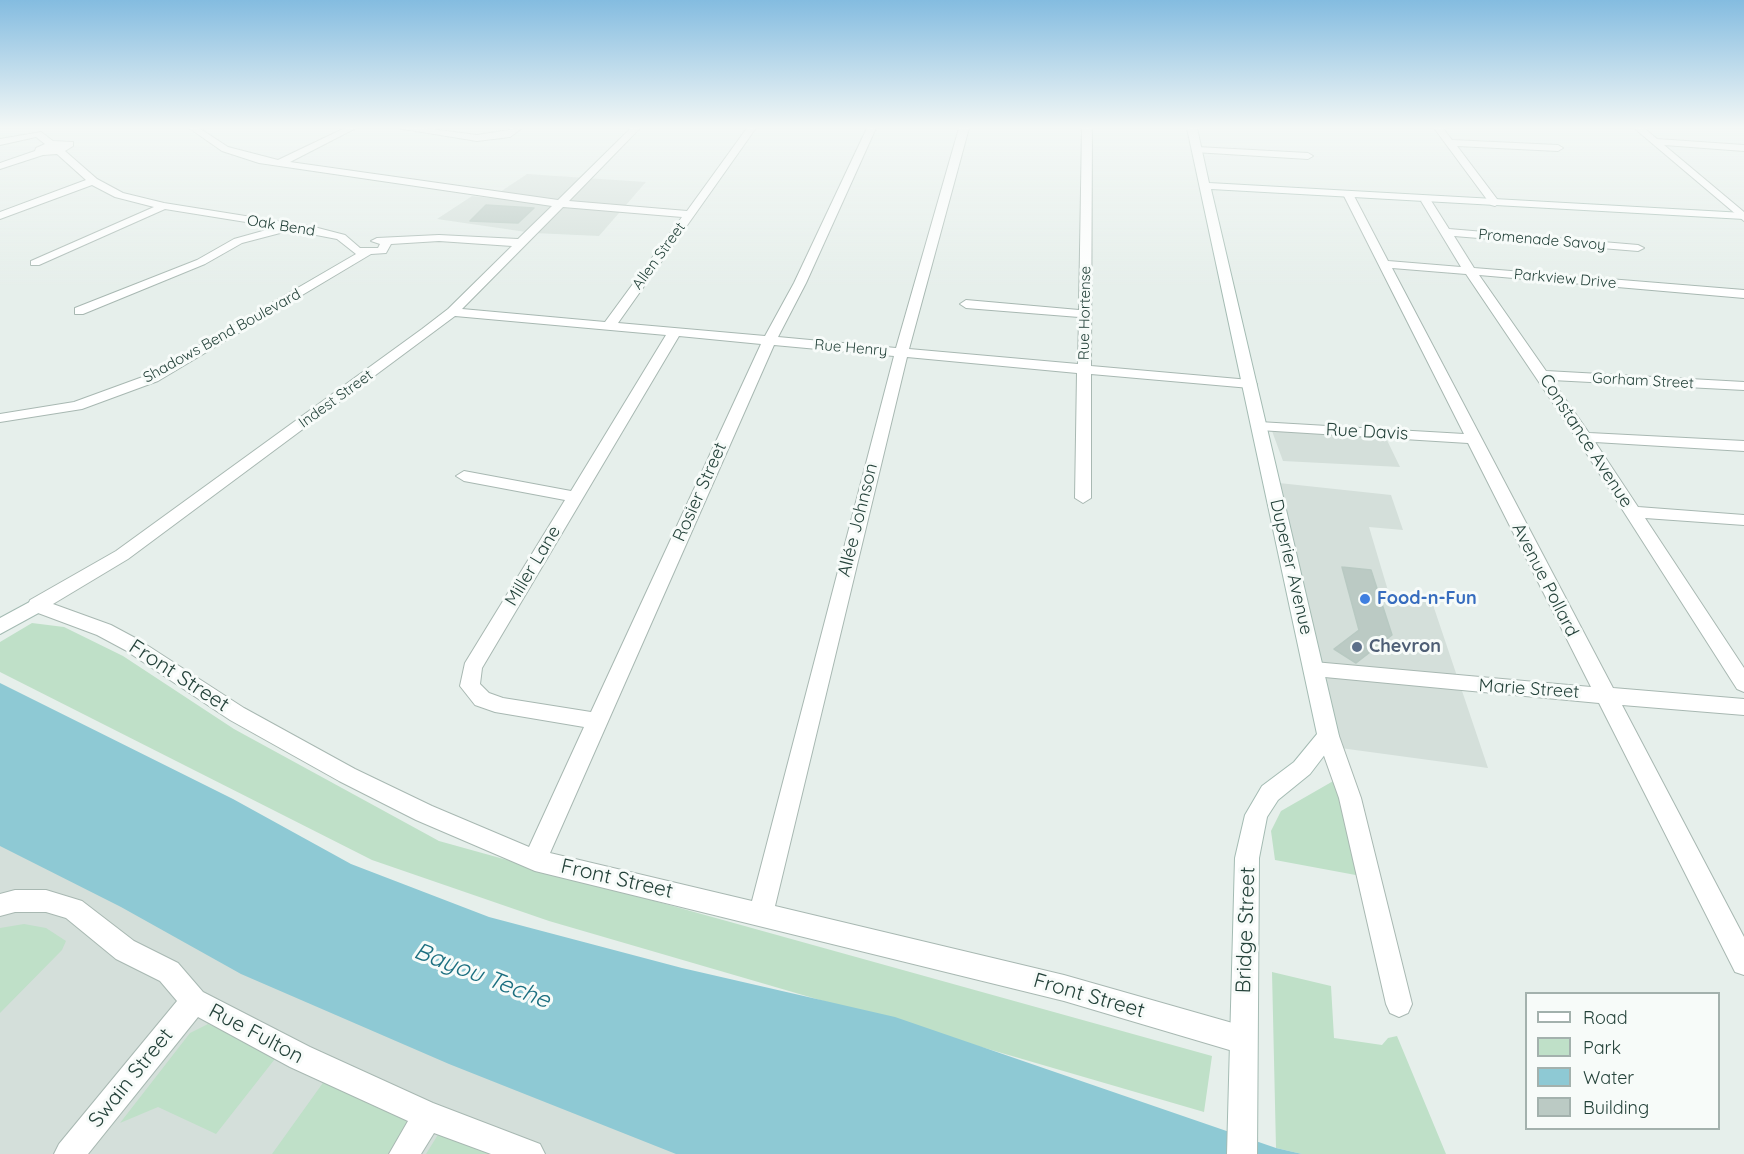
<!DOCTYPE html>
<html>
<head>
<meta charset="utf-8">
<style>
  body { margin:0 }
  #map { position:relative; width:1744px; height:1154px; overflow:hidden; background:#e6efeb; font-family:Quicksand,sans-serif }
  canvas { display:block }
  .legend { position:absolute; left:1525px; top:992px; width:195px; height:138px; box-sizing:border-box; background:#f7fbf9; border:2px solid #a3b1ad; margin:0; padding:8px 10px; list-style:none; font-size:18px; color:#24423a }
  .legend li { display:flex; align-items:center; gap:12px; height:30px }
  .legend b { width:30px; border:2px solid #a3b1ad }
</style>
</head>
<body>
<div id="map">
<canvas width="1744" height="1154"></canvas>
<ul class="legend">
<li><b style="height:8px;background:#fff"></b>Road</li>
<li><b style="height:16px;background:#bfe0c8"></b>Park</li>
<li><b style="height:16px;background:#8ec9d4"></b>Water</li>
<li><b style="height:16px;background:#bbcac4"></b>Building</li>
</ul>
</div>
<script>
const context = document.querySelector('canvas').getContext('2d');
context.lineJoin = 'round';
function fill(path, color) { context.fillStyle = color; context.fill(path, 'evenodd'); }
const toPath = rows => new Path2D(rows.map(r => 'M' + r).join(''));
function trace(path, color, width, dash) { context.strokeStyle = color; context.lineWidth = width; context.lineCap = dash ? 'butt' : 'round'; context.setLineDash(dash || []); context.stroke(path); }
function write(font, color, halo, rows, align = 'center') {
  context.font = font + ' Quicksand,sans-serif'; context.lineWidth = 6; context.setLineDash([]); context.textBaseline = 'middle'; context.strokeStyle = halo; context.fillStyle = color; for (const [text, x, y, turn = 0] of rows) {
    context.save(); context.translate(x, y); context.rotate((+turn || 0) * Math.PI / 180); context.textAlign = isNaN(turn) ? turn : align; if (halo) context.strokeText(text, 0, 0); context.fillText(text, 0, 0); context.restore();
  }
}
fill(toPath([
  [527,174,646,182,599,236,533,233,437,219,472,196,491,198],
  [1272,431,1385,436,1400,467,1283,461],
  [1279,483,1391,495,1403,530,1369,527,1389,594,1431,599,1488,768,1333,747],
  [0,837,764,1154,0,1154]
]), '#d4dfda');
fill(toPath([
  [32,623,64,627,123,656,234,729,439,841,1212,1056,1204,1112,549,921,372,860,0,672,0,642],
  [1335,780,1361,876,1275,860,1271,831,1281,811],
  [24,924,46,928,66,941,62,950,0,1013,0,928],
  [1272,972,1331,986,1334,1038,1382,1045,1388,1038,1397,1036,1446,1154,1302,1154,1276,1148],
  [208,1024,278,1055,216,1134,158,1107,120,1123,190,1033],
  [325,1080,413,1118,390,1154,272,1154],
  [439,1133,491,1154,426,1154]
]), '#bfe0c8');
fill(toPath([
  [0,683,233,799,351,864,489,917,682,968,895,1017,1276,1148,1302,1154,676,1154,449,1064,241,974,121,907,0,846]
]), '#8ec9d4');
const building = toPath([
  [486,205,534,208,518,223,470,221,486,205],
  [1342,567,1371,570,1392,635,1356,663,1334,649,1359,630,1342,567]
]);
fill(building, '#bbcac4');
trace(building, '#b8c9c2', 1.5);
const street = toPath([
  [189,128,199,128,228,147,278,160,345,128,356,128,290,162,558,200,631,128,640,128,569,201,687,211,747,128,756,128,618,323,765,336,794,283,867,128,876,128,806,283,778,337,896,348,959,128,969,128,909,349,1078,364,1079,317,966,308,960,304,966,300,1079,310,1082,128,1092,128,1091,366,1250,380,1257,384,1250,388,1091,374,1091,498,1083,503,1075,498,1077,373,907,357,775,906,1064,975,1243,1026,1253,1030,1257,1040,1253,1050,1243,1054,1064,1001,535,871,416,820,339,781,230,720,125,650,97,635,30,610,28,605,30,600,116,551,422,329,448,309,512,246,439,241,391,244,386,253,371,254,158,381,82,409,0,422,0,414,74,402,148,375,356,254,337,239,285,229,284,232,242,243,205,264,83,314,75,314,75,308,197,260,234,239,277,227,165,209,39,265,31,265,31,261,154,207,115,197,92,185,0,219,0,212,86,180,57,154,43,155,0,169,0,163,35,151,36,148,45,144,36,137,0,145,0,139,41,132,53,141,73,142,73,146,65,151,97,179,123,193,164,203,314,227,345,235,360,248,378,248,380,244,371,241,377,238,439,235,518,239,552,206,259,163,222,151,189,128],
  [563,207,682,217,605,322,462,309,563,207],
  [455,316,666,335,571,491,464,471,456,476,464,481,565,500,465,663,460,686,475,705,495,712,584,727,529,847,432,806,355,769,244,708,139,640,111,625,53,604,128,559,455,316],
  [679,336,761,344,591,712,503,698,489,693,480,684,482,668,679,336],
  [774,345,894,356,752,901,550,853,774,345],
  [397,128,423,128,477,135,522,128,510,137,477,141,397,128],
  [1434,128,1443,128,1452,140,1558,145,1563,148,1558,151,1457,146,1500,203,1495,206,1491,205,1434,128],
  [1634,128,1644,128,1657,139,1744,145,1744,151,1664,145,1744,212,1744,221,1634,128],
  [1197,147,1308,153,1313,156,1308,159,1194,152,1194,148,1197,147],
  [1345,194,1354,196,1388,261,1461,267,1421,201,1426,198,1430,199,1449,229,1638,245,1644,248,1638,251,1454,236,1474,268,1744,290,1744,298,1479,275,1546,371,1744,382,1744,390,1552,380,1589,433,1744,441,1744,451,1595,442,1638,507,1744,515,1744,525,1645,518,1744,668,1744,692,1737,689,1576,437,1466,274,1392,268,1613,688,1744,699,1744,715,1622,705,1744,937,1744,975,1735,972,1599,703,1314,676,1307,674,1304,669,1307,664,1314,662,1591,687,1468,443,1259,430,1252,426,1259,422,1464,434,1344,196,1345,194],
  [1328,728,1335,730,1339,736,1361,798,1412,1004,1408,1013,1399,1017,1390,1013,1386,1004,1339,798,1317,736,1321,730,1328,728],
  [15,890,46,890,82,901,134,941,178,963,203,992,310,1047,433,1103,540,1144,545,1154,491,1154,434,1133,421,1154,389,1154,408,1121,290,1067,198,1017,88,1154,54,1154,59,1144,177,1001,160,981,116,959,66,918,46,912,15,912,0,916,0,894,15,890]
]);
const secondary = toPath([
  [1187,128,1197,128,1209,183,1744,213,1744,219,1211,189,1339,736,1310,774,1278,800,1267,817,1259,858,1257,1154,1227,1154,1235,858,1245,815,1262,786,1294,762,1317,734,1187,128],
  [37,598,44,600,46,605,44,610,0,634,0,618,37,598]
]);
trace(street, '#a8b8b2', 2);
trace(secondary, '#a4bbb3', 2);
fill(street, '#fff');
fill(secondary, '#fff');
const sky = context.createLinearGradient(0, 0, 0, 290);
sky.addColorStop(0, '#84bce0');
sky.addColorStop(0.44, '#f4f8f6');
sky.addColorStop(1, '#f4f8f600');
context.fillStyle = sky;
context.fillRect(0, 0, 1744, 290);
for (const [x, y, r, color] of [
  [1365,599,6,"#3f7fe0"],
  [1357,647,6,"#5c6f8a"]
]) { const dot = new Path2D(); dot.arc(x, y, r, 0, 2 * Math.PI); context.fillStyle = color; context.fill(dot); trace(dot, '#f7fbf9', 2); }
write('15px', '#24423a', '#f7fbf9', [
  ["Oak Bend",281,226,9],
  ["Promenade Savoy",1542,240,5],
  ["Allen Street",659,256,-54],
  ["Parkview Drive",1565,279,5],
  ["Rue Hortense",1085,313,-89],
  ["Shadows Bend Boulevard",222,336,-29],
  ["Rue Henry",851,348,5],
  ["Gorham Street",1643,381,3],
  ["Indest Street",336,399,-36]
]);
write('18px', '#24423a', '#f7fbf9', [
  ["Rue Davis",1367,432,3],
  ["Constance Avenue",1586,441,57],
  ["Rosier Street",700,492,-66],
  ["Allée Johnson",858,520,-76],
  ["Miller Lane",533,566,-59],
  ["Duperier Avenue",1291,567,77],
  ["Avenue Pollard",1545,580,63],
  ["Marie Street",1529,689,4]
]);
write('bold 18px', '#366cbe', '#f7fbf9', [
  ["Food-n-Fun",1377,599]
], 'left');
write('bold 18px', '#4e5e75', '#f7fbf9', [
  ["Chevron",1369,647]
], 'left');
write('21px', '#24423a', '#f7fbf9', [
  ["Front Street",179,676,33],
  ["Front Street",617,879,13],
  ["Bridge Street",1246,930,-88],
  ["Front Street",1089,996,16],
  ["Rue Fulton",256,1034,28],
  ["Swain Street",131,1078,-51]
]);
write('italic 24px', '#1c6f80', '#f7fbf9', [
  ["Bayou Teche",482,976,21]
]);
</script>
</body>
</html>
